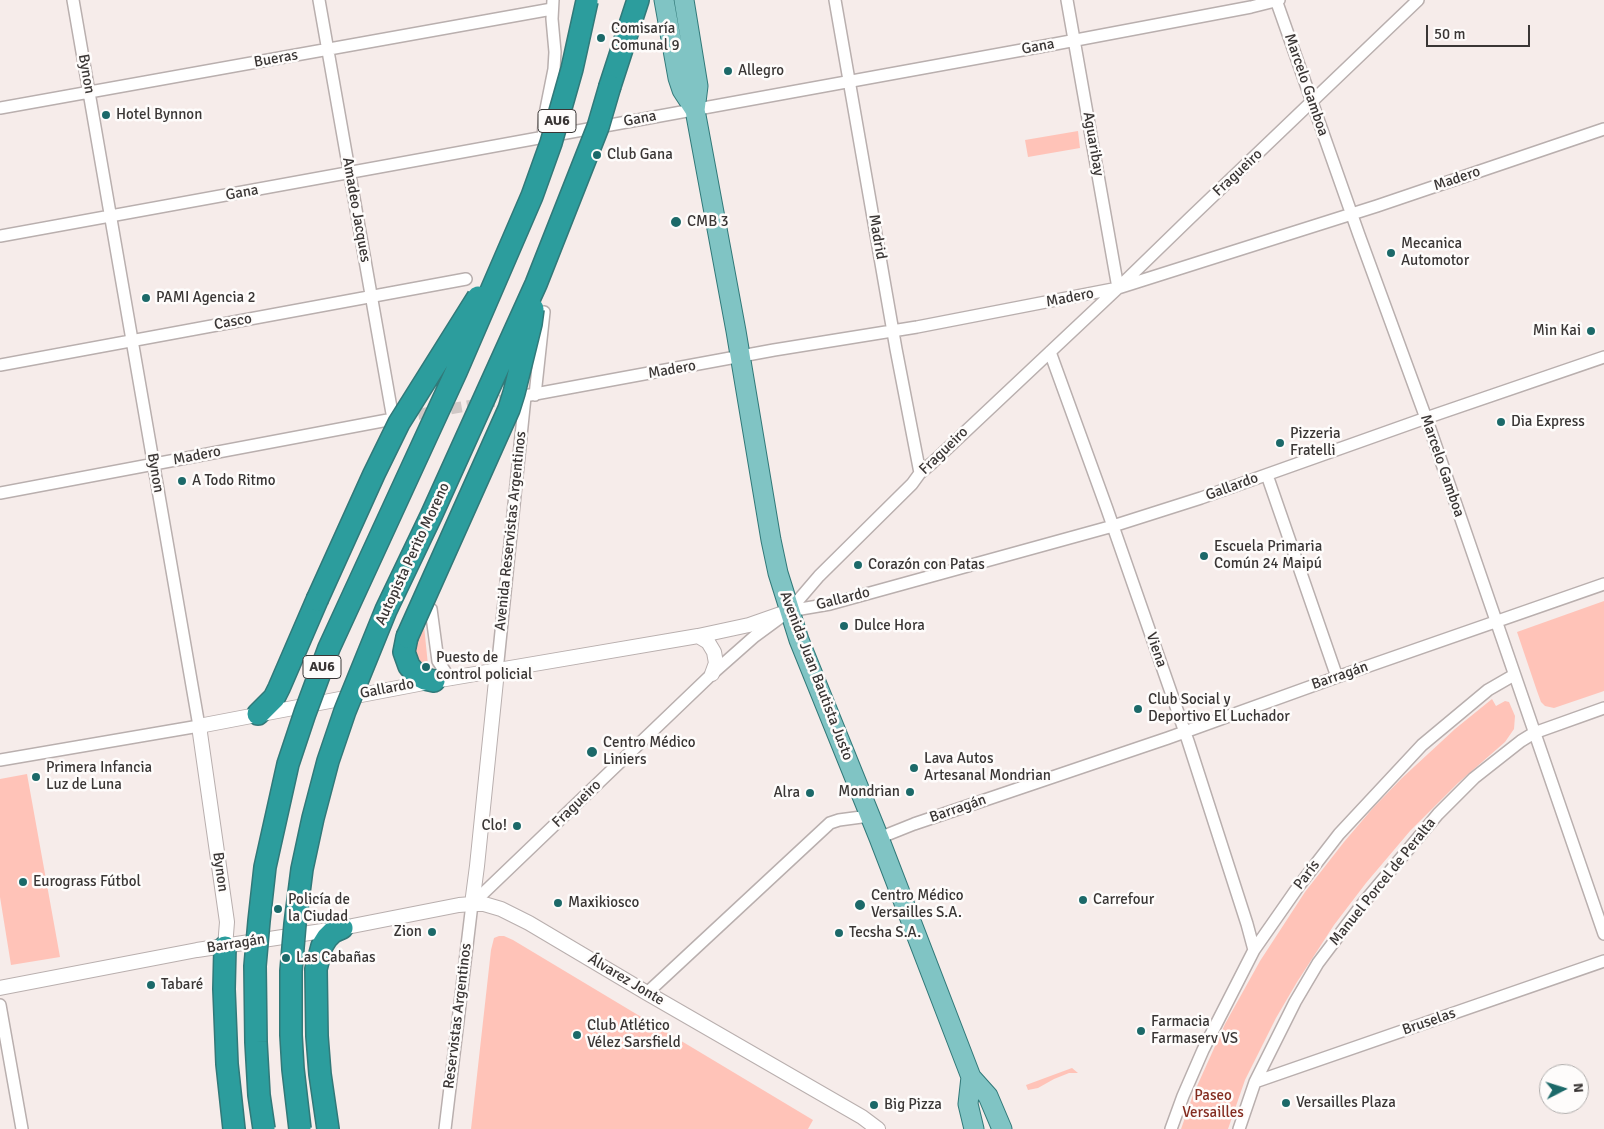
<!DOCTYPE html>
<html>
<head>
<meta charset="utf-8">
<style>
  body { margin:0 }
  #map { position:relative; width:1604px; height:1129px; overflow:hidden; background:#f6ecea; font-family:Signika,sans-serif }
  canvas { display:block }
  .north { position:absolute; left:1539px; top:1064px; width:50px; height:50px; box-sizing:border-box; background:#fefcfb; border:1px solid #b0adac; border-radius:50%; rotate:85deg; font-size:14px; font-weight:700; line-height:20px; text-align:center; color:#3a3635 }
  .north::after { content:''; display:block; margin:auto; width:18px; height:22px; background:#1c6969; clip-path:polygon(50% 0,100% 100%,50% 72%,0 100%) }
  .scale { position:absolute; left:1426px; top:25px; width:104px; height:22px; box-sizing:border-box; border:2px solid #3a3635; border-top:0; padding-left:6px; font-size:15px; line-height:18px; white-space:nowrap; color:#3a3635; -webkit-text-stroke:4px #fefcfb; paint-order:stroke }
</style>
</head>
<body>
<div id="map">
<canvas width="1604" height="1129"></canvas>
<div class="north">N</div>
<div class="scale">50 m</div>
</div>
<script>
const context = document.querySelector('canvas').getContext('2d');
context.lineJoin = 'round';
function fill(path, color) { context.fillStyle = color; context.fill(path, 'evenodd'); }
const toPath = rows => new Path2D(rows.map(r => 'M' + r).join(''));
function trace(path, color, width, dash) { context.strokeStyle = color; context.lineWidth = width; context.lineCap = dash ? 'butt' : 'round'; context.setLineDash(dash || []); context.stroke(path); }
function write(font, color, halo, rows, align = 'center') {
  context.font = font + ' Signika,sans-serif'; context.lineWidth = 5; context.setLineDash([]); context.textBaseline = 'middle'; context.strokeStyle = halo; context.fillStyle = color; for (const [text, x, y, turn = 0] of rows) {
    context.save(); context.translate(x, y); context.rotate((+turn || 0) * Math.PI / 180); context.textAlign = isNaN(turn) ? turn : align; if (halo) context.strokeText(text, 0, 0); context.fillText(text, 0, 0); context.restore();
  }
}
fill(toPath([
  [1078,131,1080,148,1028,157,1025,140],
  [1604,601,1604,691,1554,708,1545,706,1541,702,1537,691,1517,632],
  [423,616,428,665,428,669,417,665,413,639],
  [1492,699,1496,706,1505,701,1509,702,1515,716,1514,729,1505,742,1458,783,1410,831,1366,883,1334,925,1297,982,1276,1018,1245,1080,1228,1129,1181,1129,1193,1095,1225,1024,1260,961,1305,892,1344,842,1373,808,1402,778,1455,729],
  [27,774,60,957,11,965,0,897,0,779],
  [499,936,504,936,513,940,813,1120,808,1129,471,1129,491,950,494,938],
  [1072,1068,1078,1073,1069,1073,1054,1079,1038,1088,1028,1090,1026,1085]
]), '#ffc3b8');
trace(toPath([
  [402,417,514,398]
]), '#d0c8c6', 11, [11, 5.5]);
const minor = toPath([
  [835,0,896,349,920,473],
  [1067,0,1118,288],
  [1276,0,1359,235,1430,429,1604,934],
  [0,108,552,9],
  [543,137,545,114,554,69,555,52,552,19,553,0],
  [0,236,1055,44,1251,7,1279,0],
  [1050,352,1107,509,1188,741,1247,924,1254,950],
  [0,365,466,279],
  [535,395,544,312],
  [519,397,774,350,917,327,1118,288,1377,206,1604,129],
  [1267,475,1337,677],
  [0,493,393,419,319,0],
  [431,609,438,661,450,679],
  [789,611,830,604,1113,526,1201,498,1426,418,1604,357],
  [497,671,525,397],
  [0,760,199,726,73,0],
  [879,838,914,824,1168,738,1337,677,1604,584],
  [647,993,830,823,839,820,869,816],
  [0,1005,22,1129],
  [1255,1082,1604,961],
  [445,1129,472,904,712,674,755,636,789,611,819,576,912,484,920,473,932,463,1118,288,1189,219,1418,0],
  [1171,1129,1183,1096,1203,1050,1254,950,1298,887,1339,834,1422,745,1488,690,1514,675],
  [1239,1129,1255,1082,1295,1002,1318,963,1364,902,1438,814,1474,778,1521,741,1534,733,1604,708]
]);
const tertiary = toPath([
  [698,636,708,642,714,652,716,663,712,674],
  [472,904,477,866,497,671],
  [225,947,227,922,199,726,434,681,698,636,749,625,789,611],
  [0,988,197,950,342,928,459,905,472,904,484,904,501,909,529,923,647,993,862,1117,878,1129]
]);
const primary = toPath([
  [664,0,678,78,682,90,695,110],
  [684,0,698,86,695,110,736,331,771,540,778,573,799,640,879,838,971,1077,988,1096,1002,1129],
  [971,1077,968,1104,974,1129]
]);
const motorway = toPath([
  [610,86,638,0],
  [407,637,404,652,409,666,417,675,425,679,434,681],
  [258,714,274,698,279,688,317,600],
  [225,947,224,989,227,1064,234,1129],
  [328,1129,320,1074,317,1036,316,969,322,946,327,938,333,932,342,928]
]);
trace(minor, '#b9afae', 14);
trace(tertiary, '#b9afae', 16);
trace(primary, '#317979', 21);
trace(motorway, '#317979', 24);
trace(minor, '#fff', 11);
trace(tertiary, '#fff', 14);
trace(primary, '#80c4c4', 19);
trace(motorway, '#2c9d9d', 21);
const motorwayBridge = toPath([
  [317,600,374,474,399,423,478,297],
  [407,637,509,409,514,393,531,324,533,309],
  [264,1129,259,1095,256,1042,255,966,259,921,265,867,288,764,305,713,329,648,456,372,532,196,551,143,572,69,587,1],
  [300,1129,293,1069,291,1035,291,971,295,924,302,869,313,818,328,761,345,711,386,610,431,516,536,284,598,127,610,86]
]);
trace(motorwayBridge, '#317979', 24, []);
trace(motorwayBridge, '#2c9d9d', 21);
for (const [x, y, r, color] of [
  [601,38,5,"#1c6969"],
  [728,71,5,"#1c6969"],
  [106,115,5,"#1c6969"],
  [597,155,5,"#1c6969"],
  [676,222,6,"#1c6969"],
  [1391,253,5,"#1c6969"],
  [146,298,5,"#1c6969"],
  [1591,331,5,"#1c6969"],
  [1501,422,5,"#1c6969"],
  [1280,443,5,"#1c6969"],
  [182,481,5,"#1c6969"],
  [1204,556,5,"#1c6969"],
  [858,565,5,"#1c6969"],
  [844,626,5,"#1c6969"],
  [426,667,5,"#1c6969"],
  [1138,709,5,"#1c6969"],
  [592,752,6,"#1c6969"],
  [914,768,5,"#1c6969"],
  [36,777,5,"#1c6969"],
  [910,792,5,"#1c6969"],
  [810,793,5,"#1c6969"],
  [517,826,5,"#1c6969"],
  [23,882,5,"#1c6969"],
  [1083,900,5,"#1c6969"],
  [558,903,5,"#1c6969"],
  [860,905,6,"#1c6969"],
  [278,909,5,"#1c6969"],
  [432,932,5,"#1c6969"],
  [839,933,5,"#1c6969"],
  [286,958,5,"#1c6969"],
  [151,985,5,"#1c6969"],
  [1141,1031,5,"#1c6969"],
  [577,1035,5,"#1c6969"],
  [1286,1103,5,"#1c6969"],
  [874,1105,5,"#1c6969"]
]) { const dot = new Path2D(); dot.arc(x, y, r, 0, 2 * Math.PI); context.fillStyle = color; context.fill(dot); trace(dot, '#fefcfb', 2); }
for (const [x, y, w] of [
  [557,121,38],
  [322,667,38]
]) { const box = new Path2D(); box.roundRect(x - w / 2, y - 11.5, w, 23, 4); context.fillStyle = '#fefcfb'; context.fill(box); trace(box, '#3a3635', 1); }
write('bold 14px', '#3a3635', null, [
  ["AU6",557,121],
  ["AU6",322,667]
]);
write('15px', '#3a3635', '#fefcfb', [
  ["Comisaría",611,29],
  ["Comunal 9",611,46],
  ["Allegro",738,71],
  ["Hotel Bynnon",116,115],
  ["Club Gana",607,155],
  ["CMB 3",687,222],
  ["Mecanica",1401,244],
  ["Automotor",1401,261],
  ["PAMI Agencia 2",156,298],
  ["Min Kai",1581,331,"right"],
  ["Dia Express",1511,422],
  ["Pizzeria",1290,434],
  ["Fratelli",1290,451],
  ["A Todo Ritmo",192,481],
  ["Escuela Primaria",1214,547],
  ["Común 24 Maipú",1214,564],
  ["Corazón con Patas",868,565],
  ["Dulce Hora",854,626],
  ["Puesto de",436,658],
  ["control policial",436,675],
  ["Club Social y",1148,700],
  ["Deportivo El Luchador",1148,717],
  ["Centro Médico",603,743],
  ["Liniers",603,760],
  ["Lava Autos",924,759],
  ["Artesanal Mondrian",924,776],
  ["Primera Infancia",46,768],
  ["Luz de Luna",46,785],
  ["Mondrian",900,792,"right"],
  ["Alra",800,793,"right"],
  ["Clo!",507,826,"right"],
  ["Eurograss Fútbol",33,882],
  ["Centro Médico",871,896],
  ["Versailles S.A.",871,913],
  ["Policía de",288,900],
  ["la Ciudad",288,917],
  ["Carrefour",1093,900],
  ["Maxikiosco",568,903],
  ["Zion",422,932,"right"],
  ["Tecsha S.A.",849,933],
  ["Las Cabañas",296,958],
  ["Tabaré",161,985],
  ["Farmacia",1151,1022],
  ["Farmaserv VS",1151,1039],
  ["Club Atlético",587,1026],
  ["Vélez Sarsfield",587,1043],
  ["Versailles Plaza",1296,1103],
  ["Big Pizza",884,1105]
], 'left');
write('15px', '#3a3635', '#fefcfb', [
  ["Gana",1038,47,-10],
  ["Bueras",276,59,-10],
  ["Bynon",86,74,80],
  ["Marcelo Gamboa",1306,85,71],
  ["Gana",640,119,-11],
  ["Aguaribay",1093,144,80],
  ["Fragueiro",1238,173,-43],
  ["Madero",1457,179,-19],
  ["Gana",242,193,-10],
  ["Amadeo Jacques",356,210,80],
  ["Madrid",877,237,80],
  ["Madero",1070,298,-11],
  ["Casco",233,322,-10],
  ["Madero",672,370,-10],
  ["Fragueiro",944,451,-44],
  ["Madero",197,456,-11],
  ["Marcelo Gamboa",1442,466,71],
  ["Bynon",155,473,80],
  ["Gallardo",1232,487,-20],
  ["Avenida Reservistas Argentinos",511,531,-84],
  ["Autopista Perito Moreno",413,554,-65],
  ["Gallardo",843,599,-14],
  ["Viena",1156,650,71],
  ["Avenida Juan Bautista Justo",816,676,69],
  ["Barragán",1340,676,-19],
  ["Gallardo",387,689,-11],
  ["Fragueiro",577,804,-44],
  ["Barragán",958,809,-19],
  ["Bynon",220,872,82],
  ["París",1307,875,-53],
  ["Manuel Porcel de Peralta",1383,882,-51],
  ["Barragán",236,944,-9],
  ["Álvarez Jonte",626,980,31],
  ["Reservistas Argentinos",458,1016,-83],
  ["Bruselas",1429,1022,-19]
]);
write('15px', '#842c20', '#fefcfb', [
  ["Paseo",1213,1096],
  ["Versailles",1213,1113]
]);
</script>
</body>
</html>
